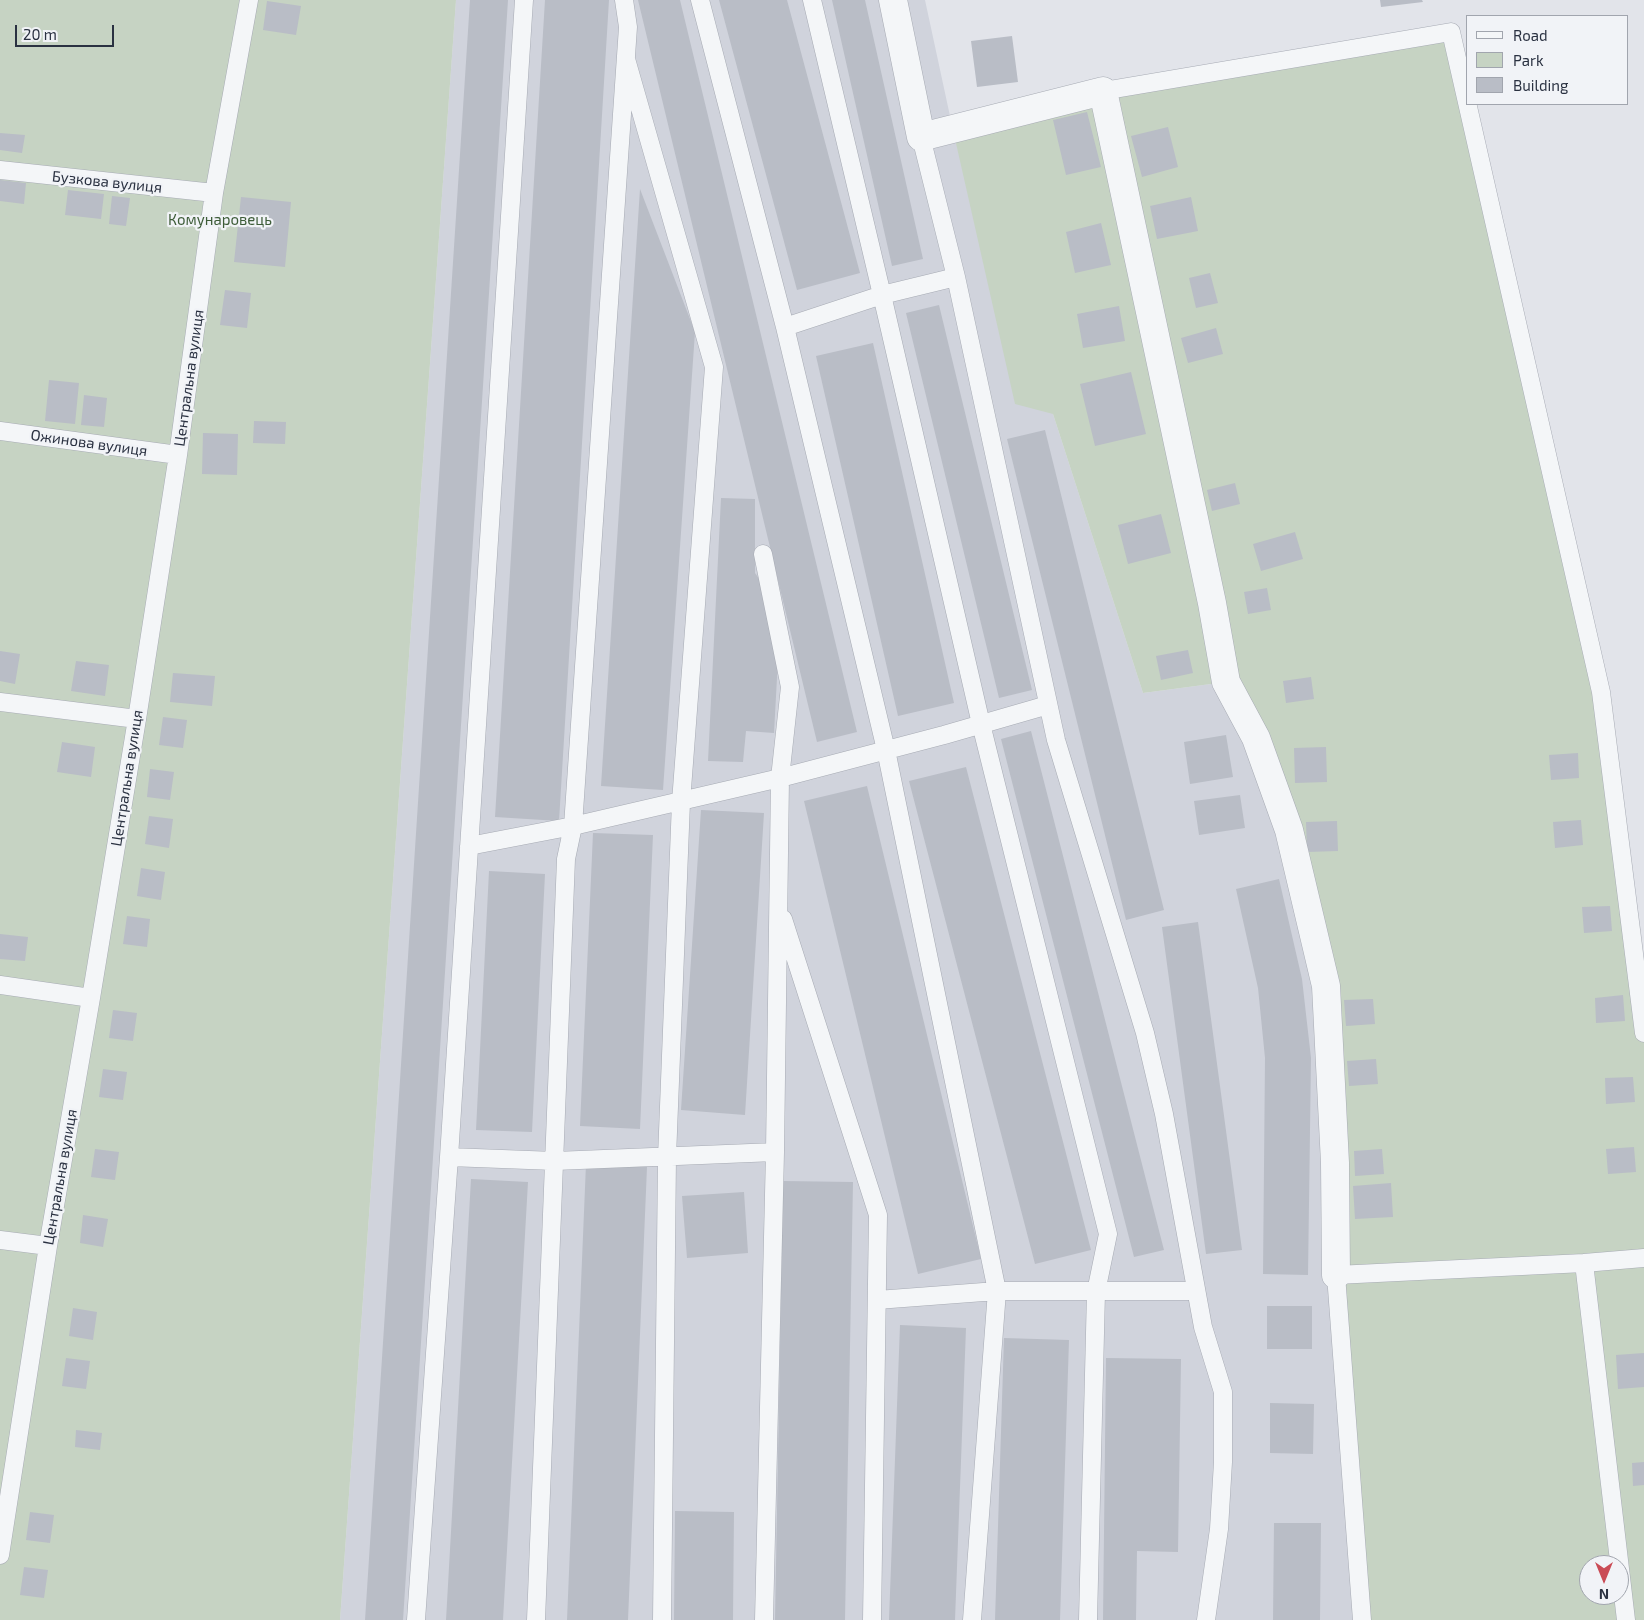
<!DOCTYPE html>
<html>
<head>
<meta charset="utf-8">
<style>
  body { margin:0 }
  #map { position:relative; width:1644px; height:1620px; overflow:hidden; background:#e2e4ea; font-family:"Exo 2",sans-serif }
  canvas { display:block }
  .legend { position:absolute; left:1466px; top:15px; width:162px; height:90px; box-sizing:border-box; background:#f1f3f7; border:1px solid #a1a5ae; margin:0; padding:6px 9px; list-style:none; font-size:15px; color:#2a3141 }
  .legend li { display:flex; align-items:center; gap:10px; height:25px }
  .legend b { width:25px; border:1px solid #a1a5ae }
  .north { position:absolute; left:1579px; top:1555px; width:50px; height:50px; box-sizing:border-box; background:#f1f3f7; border:1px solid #a1a5ae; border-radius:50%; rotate:180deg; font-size:14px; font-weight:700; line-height:20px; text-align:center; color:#2a3141 }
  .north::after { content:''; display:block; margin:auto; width:18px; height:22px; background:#ca4c56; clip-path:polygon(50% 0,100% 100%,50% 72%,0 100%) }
  .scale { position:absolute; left:15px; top:25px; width:99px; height:22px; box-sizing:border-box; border:2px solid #2a3141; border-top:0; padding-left:6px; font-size:15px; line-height:18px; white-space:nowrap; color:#2a3141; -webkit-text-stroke:4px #f1f3f7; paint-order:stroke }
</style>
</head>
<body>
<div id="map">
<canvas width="1644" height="1620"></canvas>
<ul class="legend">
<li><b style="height:6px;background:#f4f6f8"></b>Road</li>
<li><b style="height:14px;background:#c6d3c3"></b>Park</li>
<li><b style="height:14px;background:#b9bdc6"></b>Building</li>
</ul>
<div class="north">N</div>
<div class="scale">20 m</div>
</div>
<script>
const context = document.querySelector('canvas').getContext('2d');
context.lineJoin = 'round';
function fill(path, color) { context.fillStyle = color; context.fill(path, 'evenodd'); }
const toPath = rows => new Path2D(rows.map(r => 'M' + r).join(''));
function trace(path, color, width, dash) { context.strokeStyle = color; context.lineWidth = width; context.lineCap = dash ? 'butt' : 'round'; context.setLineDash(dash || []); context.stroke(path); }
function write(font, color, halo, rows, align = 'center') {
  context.font = font + ' "Exo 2",sans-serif'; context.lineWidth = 4.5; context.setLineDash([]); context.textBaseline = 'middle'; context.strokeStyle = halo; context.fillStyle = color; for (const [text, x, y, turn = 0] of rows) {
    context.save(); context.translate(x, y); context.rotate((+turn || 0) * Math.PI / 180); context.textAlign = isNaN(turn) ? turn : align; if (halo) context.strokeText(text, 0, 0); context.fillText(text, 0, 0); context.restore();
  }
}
fill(toPath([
  [456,0,925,0,953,130,1053,414,1143,693,1226,682,1326,986,1359,1620,340,1620]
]), '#d0d3dc');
fill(toPath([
  [0,0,456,0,340,1620,0,1620],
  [1451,32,1601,692,1644,1033,1644,1620,1359,1620,1326,986,1226,682,1143,693,1053,414,1015,404,953,130,1103,91],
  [1589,1565,1619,1565,1619,1595,1589,1595]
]), '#c6d3c3');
fill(toPath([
  [470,0,508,0,403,1620,365,1620],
  [545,0,609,0,559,821,495,817],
  [638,0,680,0,857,732,817,742],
  [719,0,787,0,860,273,797,290],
  [832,0,865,0,923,259,892,266],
  [1380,0,1422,0,1423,2,1381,7],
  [267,1,301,6,296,35,263,30],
  [1012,36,1018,82,977,87,971,41],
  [1087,112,1101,167,1066,175,1053,120],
  [1168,127,1178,167,1142,177,1131,136],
  [0,133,25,135,22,153,0,150],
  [0,180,26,183,24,204,0,201],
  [640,189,695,332,663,790,601,786],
  [68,190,104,194,101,219,65,215],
  [112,196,130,198,126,226,109,224],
  [241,197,291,202,285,267,234,262],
  [1191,197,1198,231,1157,239,1150,206],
  [1101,223,1111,265,1075,273,1066,232],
  [1210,273,1218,303,1196,308,1189,278],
  [225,290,251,293,247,328,220,325],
  [939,305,1032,690,999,698,906,313],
  [1119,306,1125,341,1083,348,1077,314],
  [1216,328,1223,354,1188,363,1181,338],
  [873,343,954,703,898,716,816,356],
  [1131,372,1146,434,1095,446,1080,384],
  [49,380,79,383,75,424,45,421],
  [84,395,107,398,104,427,81,425],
  [254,421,286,422,285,444,253,443],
  [1045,430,1164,910,1126,920,1007,439],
  [203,433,238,434,237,475,202,474],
  [1235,483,1240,504,1212,511,1207,490],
  [721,498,755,499,755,573,769,593,779,641,774,733,746,731,743,762,708,761],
  [1161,514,1171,553,1128,564,1118,525],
  [1295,532,1303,559,1261,571,1253,544],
  [1267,588,1271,610,1248,614,1244,592],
  [1188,650,1193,673,1161,680,1156,656],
  [0,651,20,654,15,684,0,681],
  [76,661,109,665,105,696,71,691],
  [173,673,215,676,212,706,170,702],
  [1311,677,1314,699,1286,703,1283,681],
  [163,717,187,720,183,748,159,745],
  [1031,731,1164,1250,1134,1257,1001,739],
  [1226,735,1233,777,1190,784,1184,742],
  [62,742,95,747,91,777,57,772],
  [1326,747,1327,782,1295,783,1294,748],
  [1578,753,1579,778,1551,780,1549,755],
  [966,767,1091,1250,1035,1264,909,781],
  [150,769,174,772,170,800,147,797],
  [867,786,981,1259,918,1274,804,801],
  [1240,795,1245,828,1199,835,1194,801],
  [701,810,764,813,745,1115,681,1110],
  [149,816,173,819,169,848,145,844],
  [1581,820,1583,845,1555,848,1553,822],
  [1337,821,1338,851,1307,852,1306,822],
  [593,833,653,835,640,1129,580,1126],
  [141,868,165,872,161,900,137,896],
  [489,871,545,874,532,1132,476,1130],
  [1279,879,1302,979,1311,1058,1308,1275,1263,1274,1265,1058,1258,988,1236,889],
  [1610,906,1612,931,1584,933,1582,907],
  [127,916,150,919,147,947,123,944],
  [1198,922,1242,1250,1206,1254,1162,927],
  [0,934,28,937,25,961,0,959],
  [1623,995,1625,1021,1596,1023,1595,998],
  [1373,999,1375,1024,1346,1026,1344,1000],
  [113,1010,137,1013,133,1041,109,1038],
  [1376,1059,1378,1084,1349,1086,1347,1061],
  [103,1069,127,1072,123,1100,99,1097],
  [1633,1077,1635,1102,1606,1104,1605,1078],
  [1634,1147,1636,1172,1608,1174,1606,1149],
  [95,1149,119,1152,115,1180,91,1177],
  [1382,1149,1384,1174,1355,1176,1354,1151],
  [586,1164,647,1167,628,1620,567,1620],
  [471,1179,528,1182,503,1620,446,1620],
  [783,1181,853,1182,845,1620,775,1620],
  [1391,1183,1393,1217,1355,1219,1353,1186],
  [744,1192,748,1253,687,1258,682,1196],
  [83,1215,108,1219,103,1247,80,1243],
  [1267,1306,1312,1306,1312,1349,1267,1349],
  [73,1308,97,1312,93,1340,69,1336],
  [900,1325,966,1328,955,1620,889,1620],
  [1004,1338,1069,1340,1060,1620,995,1620],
  [1644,1353,1644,1387,1618,1389,1616,1355],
  [66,1358,90,1361,86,1389,62,1386],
  [1106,1358,1181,1359,1178,1552,1137,1551,1136,1620,1103,1620],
  [1270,1403,1314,1404,1313,1454,1270,1453],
  [76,1430,102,1433,100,1450,75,1447],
  [1644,1462,1644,1485,1633,1486,1632,1463],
  [675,1511,734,1512,733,1620,674,1620],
  [30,1512,54,1515,50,1543,26,1540],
  [1274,1523,1321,1523,1320,1620,1273,1620],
  [24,1567,48,1570,44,1598,20,1595]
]), '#b9bdc6');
const service = toPath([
  [700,0,785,327],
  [812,0,882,295,956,277],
  [626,59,714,367,681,802,667,1157,662,1620],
  [1103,91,1451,32,1601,692,1644,1033],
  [921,137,956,277,1056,740,1145,1033,1164,1114,1203,1327,1223,1392,1223,1462,1219,1529,1206,1620],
  [0,170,214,193],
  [0,431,178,455],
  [0,702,137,719],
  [469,846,573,826,628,27,624,0],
  [783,919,878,1215,872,1620],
  [0,985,91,998],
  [449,1157,524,0],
  [0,1240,48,1246],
  [1584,1263,1644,1258],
  [877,1300,997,1291,1196,1291],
  [0,1555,48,1246,91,998,137,719,178,455,214,193,249,0],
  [416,1620,449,1157,555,1161,775,1152,780,778,790,687,763,554],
  [536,1620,566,859,573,826,780,778,944,735,1048,705],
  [764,1620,775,1152],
  [972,1620,997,1291,886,750,785,327,882,295,981,724,1108,1234,1096,1292,1088,1620],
  [1362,1620,1336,1275,1584,1263,1626,1620]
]);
const minor = toPath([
  [893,0,921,137,1103,91,1212,603,1226,682,1256,738,1289,830,1326,986,1335,1163,1336,1275]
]);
trace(service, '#a7abb4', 19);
trace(minor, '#a7abb4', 29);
trace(service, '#f4f6f8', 18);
trace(minor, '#f4f6f8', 28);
write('15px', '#2a3141', '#f1f3f7', [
  ["Бузкова вулиця",107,182,6],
  ["Центральна вулиця",189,378,-82],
  ["Ожинова вулиця",89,443,8],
  ["Центральна вулиця",127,778,-81],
  ["Центральна вулиця",60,1177,-80]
]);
write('15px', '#3d5c38', '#f1f3f7', [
  ["Комунаровець",220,220]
]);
</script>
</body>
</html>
